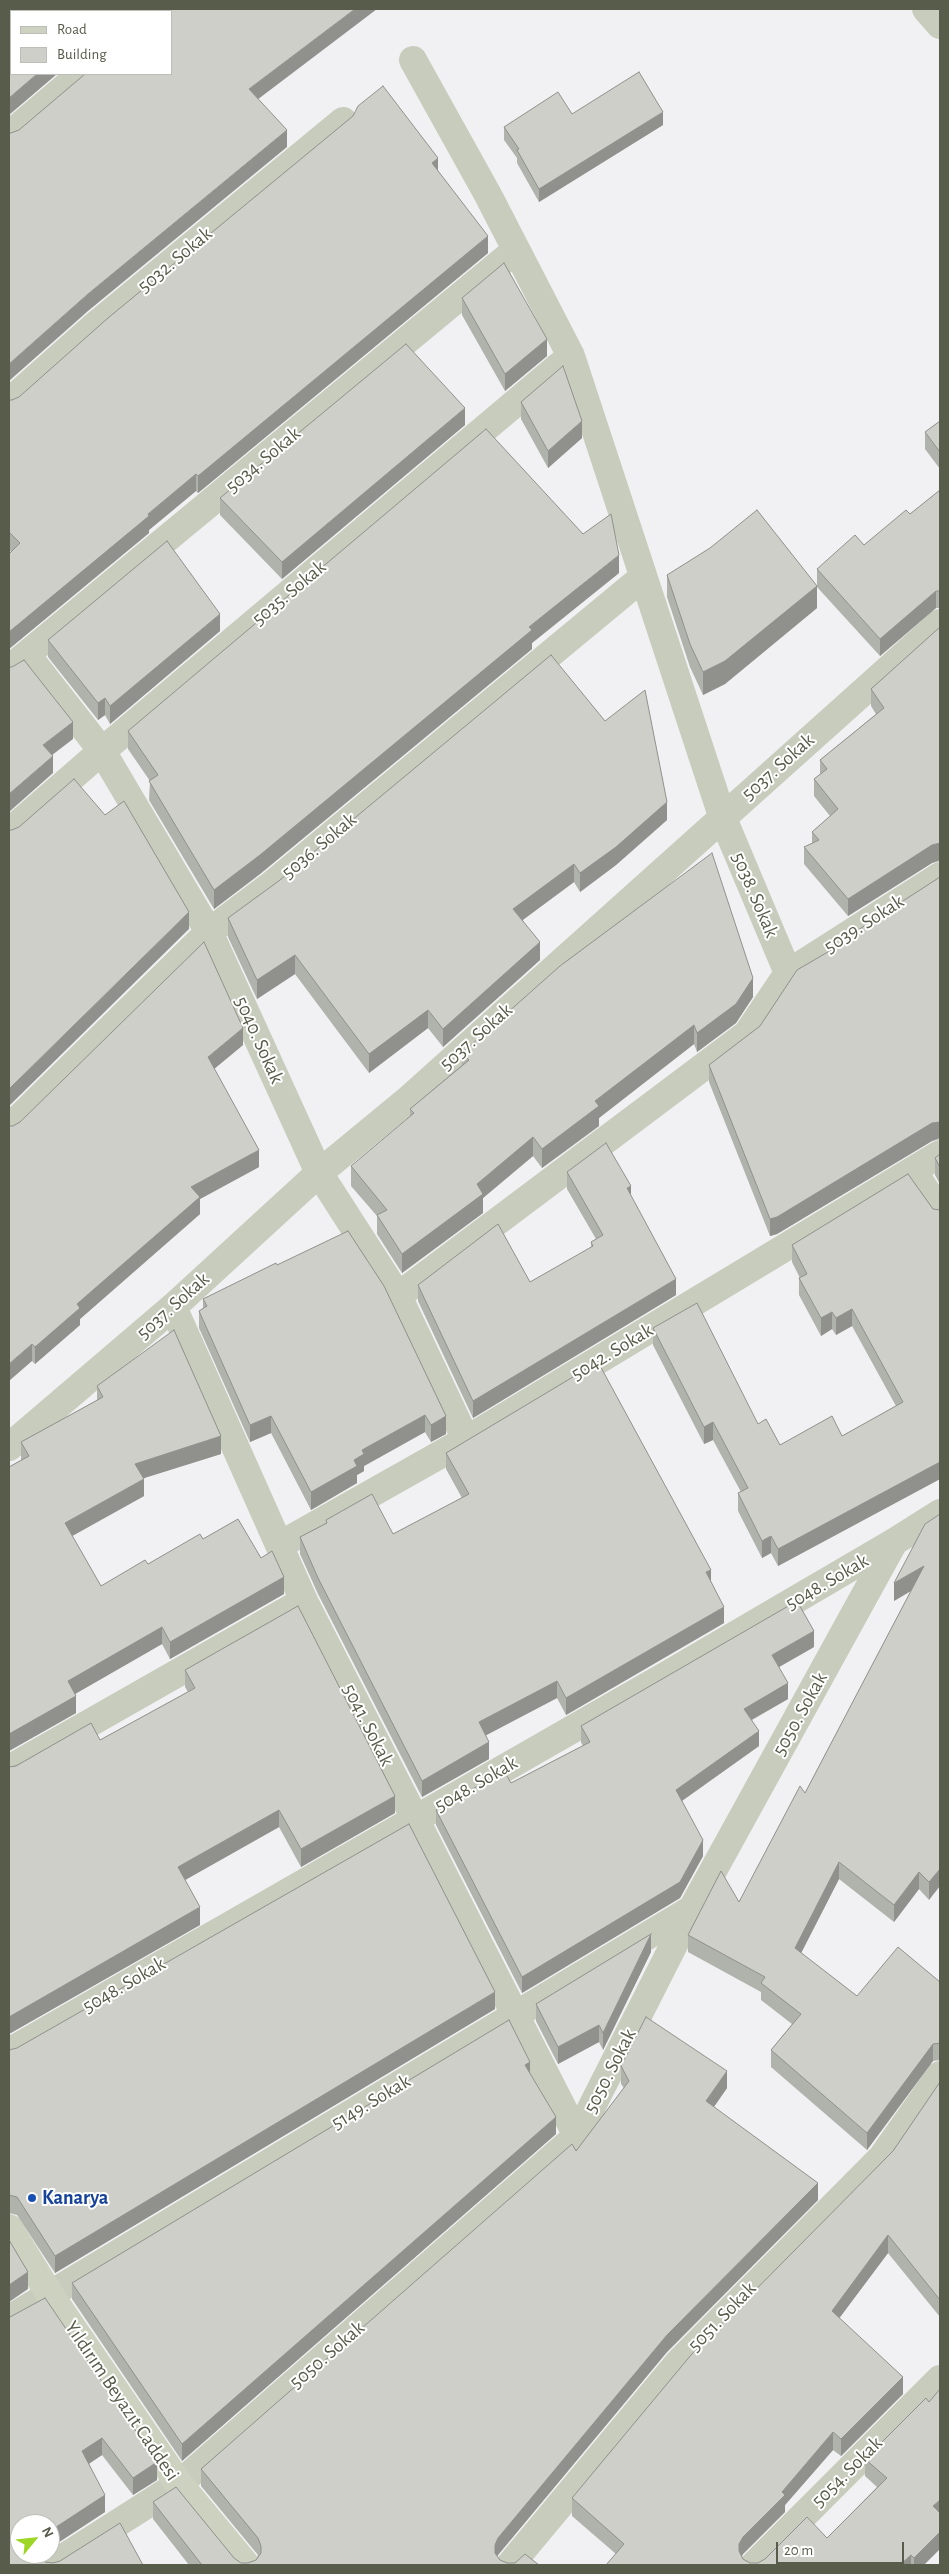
<!DOCTYPE html>
<html>
<head>
<meta charset="utf-8">
<style>
  body { margin:0 }
  #map { position:relative; width:949px; height:2574px; overflow:hidden; background:#f1f1f3; font-family:"Alegreya Sans",sans-serif }
  canvas { display:block }
  .frame { position:absolute; inset:0; border:10px solid #585c4a; pointer-events:none }
  .legend { position:absolute; left:10px; top:10px; width:162px; height:65px; box-sizing:border-box; background:#fff; border:1px solid #bcbeb7; margin:0; padding:6px 9px; list-style:none; font-size:15px; color:#585c4a }
  .legend li { display:flex; align-items:center; gap:10px; height:25px }
  .legend b { width:25px; border:1px solid #bcbeb7 }
  .north { position:absolute; left:10px; top:2514px; width:50px; height:50px; box-sizing:border-box; background:#fff; border:1px solid #bcbeb7; border-radius:50%; rotate:62deg; font-size:14px; font-weight:700; line-height:20px; text-align:center; color:#585c4a }
  .north::after { content:''; display:block; margin:auto; width:18px; height:22px; background:#9dd627; clip-path:polygon(50% 0,100% 100%,50% 72%,0 100%) }
  .scale { position:absolute; left:776px; top:2542px; width:128px; height:22px; box-sizing:border-box; border:2px solid #585c4a; border-top:0; padding-left:6px; font-size:15px; line-height:18px; white-space:nowrap; color:#585c4a; -webkit-text-stroke:4px #fff; paint-order:stroke }
</style>
</head>
<body>
<div id="map">
<canvas width="949" height="2574"></canvas>
<div class="frame"></div>
<ul class="legend">
<li><b style="height:6px;background:#cdd2c0"></b>Road</li>
<li><b style="height:14px;background:#cdcfc8"></b>Building</li>
</ul>
<div class="north">N</div>
<div class="scale">20 m</div>
</div>
<script>
const context = document.querySelector('canvas').getContext('2d');
context.lineJoin = 'round';
const toPath = rows => new Path2D(rows.map(r => 'M' + r).join(''));
function trace(path, color, width, dash) { context.strokeStyle = color; context.lineWidth = width; context.lineCap = dash ? 'butt' : 'round'; context.setLineDash(dash || []); context.stroke(path); }
function fill(path, color) { context.fillStyle = color; context.fill(path, 'evenodd'); }
function write(font, color, halo, rows, align = 'center') {
  context.font = font + ' "Alegreya Sans",sans-serif'; context.lineWidth = 4; context.setLineDash([]); context.textBaseline = 'middle'; context.strokeStyle = halo; context.fillStyle = color; for (const [text, x, y, turn = 0] of rows) {
    context.save(); context.translate(x, y); context.rotate((+turn || 0) * Math.PI / 180); context.textAlign = isNaN(turn) ? turn : align; if (halo) context.strokeText(text, 0, 0); context.fillText(text, 0, 0); context.restore();
  }
}
trace(toPath([
  [926,9,940,25],
  [413,60,488,195,571,356,722,816,788,973],
  [9,135,81,74],
  [9,402,98,323,343,121],
  [27,655,102,751,209,932,319,1173,398,1296,466,1440],
  [9,669,516,250],
  [9,832,102,751,571,356],
  [9,1128,209,932,270,886,642,578],
  [913,1171,940,1212],
  [398,1296,747,1034,788,973,940,876],
  [173,1307,304,1601,577,2136],
  [9,1447,173,1307,319,1173,410,1098,940,623],
  [280,1545,466,1440,940,1154],
  [9,1769,304,1601],
  [9,2052,667,1675,894,1542,940,1513],
  [9,2319,692,1909],
  [52,2565,179,2484,577,2136,692,1909,894,1542],
  [510,2565,679,2362,882,2157,940,2075],
  [754,2565,940,2379]
]), '#c8ccbd', 28);
trace(toPath([
  [9,2228,50,2295,179,2484,246,2565]
]), '#cdd2c0', 28);
fill(toPath([
  [572,114,663,125,539,202,517,163,517,158,504,140,504,127],
  [438,171,488,253,198,493,196,491,149,530,149,533,9,649,9,554,11,552,9,549,9,400,12,400,19,397],
  [462,298,547,356,505,391,462,315],
  [521,402,582,438,548,468,521,419],
  [940,421,940,469,925,449,925,432],
  [465,425,282,579,220,515,220,498],
  [940,490,940,608,936,608,880,656,817,587,817,569,864,545,910,514],
  [619,573,532,643,532,649,260,874,214,909,149,800,150,781,128,749,128,731],
  [667,575,817,608,725,684,703,695,690,667,667,597],
  [940,627,940,861,932,863,848,916,804,864,804,847,812,843,812,832,830,816,814,796,814,779,820,774,820,760,876,714,871,706,871,689],
  [220,631,110,724,105,715,98,720,48,657,48,640],
  [667,820,616,865,580,892,574,882,523,920,540,960,443,1047,428,1028,369,1073,295,974,257,999,228,937,228,918],
  [940,877,940,1139,932,1141,777,1234,770,1236,709,1082,709,1065,760,1026,855,936,855,932],
  [753,997,736,1023,697,1052,694,1044,599,1118,599,1126,542,1168,533,1156,483,1198,483,1213,402,1273,377,1234,377,1216,351,1186,351,1166,410,1117,410,1109,462,1065,462,1053],
  [243,1045,214,1069,259,1167,200,1199,200,1214,80,1319,80,1325,35,1364,32,1361,13,1126],
  [940,1154,940,1184,935,1175,935,1158],
  [567,1172,631,1196,676,1295,473,1418,418,1301,418,1285,530,1282,591,1248,591,1242,596,1239,567,1189],
  [933,1209,940,1210,940,1479,778,1566,771,1553,762,1558,738,1511,738,1493,741,1492,713,1440,704,1444,653,1345,653,1328,758,1424,780,1445,842,1436,896,1406,852,1326,836,1335,832,1329,821,1336,799,1295,799,1278,800,1278,792,1262,792,1245],
  [277,1265,446,1434,431,1442,425,1432,364,1466,364,1471,357,1475,357,1483,311,1510,271,1433,250,1442,199,1328,199,1311,203,1308,203,1299],
  [97,1386,221,1454,143,1478,144,1496,72,1536,101,1586,203,1539,261,1558,284,1594,170,1659,162,1644,75,1694,76,1713,9,1751,9,1467,21,1460,21,1442,97,1400],
  [446,1453,711,1582,724,1623,566,1715,557,1698,486,1735,489,1759,422,1797,318,1594,300,1554,300,1537,326,1523,326,1520,393,1534,462,1498,446,1469],
  [940,1514,929,1900,919,1889,894,1922,839,1879,801,1953,857,1996,940,1982,940,2060,933,2061,867,2150,771,2067,771,2050,792,2024,761,2000,761,1992,688,1952,688,1935,739,1902,805,1793,911,1591,894,1601],
  [814,1647,779,1667,788,1699,752,1720,759,1746,682,1801,703,1856,680,1898,522,1993,436,1825,436,1810,511,1783,583,1746,581,1742,581,1726],
  [185,1670,395,1813,301,1867,279,1827,185,1880,200,1925,9,2034,9,1767,100,1740,188,1692,185,1687],
  [651,1952,603,2050,599,2042,558,2064,536,2021,536,2004],
  [495,2009,55,2273,17,2215,9,2213,9,2050],
  [621,2066,727,2088,714,2107,818,2200,667,2352,497,2556,500,2560,507,2563,539,2565,189,2565,153,2519,153,2502,241,2563,248,2563,256,2560,258,2555,201,2486,201,2469,576,2151,624,2088,621,2084],
  [530,2073,556,2134,182,2461,72,2299,72,2283],
  [940,2082,940,2317,888,2253,839,2318,903,2394,841,2456,833,2450,785,2505,785,2512,743,2554,742,2556,743,2559,750,2563,758,2563,827,2538,877,2487,865,2476,865,2459,926,2398,924,2565,606,2565,616,2554,572,2516,572,2498,893,2151],
  [9,2317,157,2480,133,2495,102,2455,89,2464,105,2512,50,2548,50,2524,20,2554,42,2554,39,2556,45,2562,53,2563,9,2565]
]), '#b0b2ac');
fill(toPath([
  [355,9,377,9,249,106,249,89],
  [37,74,57,74,9,115,9,98],
  [663,112,663,125,539,202,539,189],
  [287,130,287,147,88,311,9,381,9,364,88,294],
  [438,158,438,175,432,163],
  [488,236,488,253,198,493,198,476],
  [547,339,547,356,505,391,505,374],
  [465,408,465,425,282,579,282,562],
  [582,421,582,438,548,468,548,451],
  [196,474,196,491,149,530,149,533,9,649,9,632],
  [619,555,619,573,532,643,532,649,260,874,214,909,214,890,529,627],
  [817,586,817,608,725,684,703,695,703,672],
  [936,591,936,608,880,656,880,639],
  [220,614,220,631,110,724,110,706],
  [105,698,105,715,98,720,98,703],
  [73,722,73,739,43,762,43,745],
  [53,756,53,773,9,812,9,794],
  [667,802,667,820,616,865,580,892,580,873],
  [940,843,940,860,932,863,848,916,848,899,932,845],
  [574,864,574,882,513,927,513,909],
  [189,912,189,929,9,1106,9,1089],
  [540,942,540,960,443,1047,443,1029],
  [295,955,295,974,257,999,257,980],
  [753,978,753,997,736,1023,697,1052,697,1033],
  [428,1010,428,1028,369,1073,369,1054],
  [694,1025,694,1044,599,1118,599,1126,542,1168,542,1149,595,1101],
  [243,1028,243,1045,208,1074,208,1057],
  [939,1121,939,1138,932,1141,777,1234,770,1236,770,1219,932,1123],
  [533,1137,533,1156,483,1198,483,1213,402,1273,402,1254,477,1184],
  [259,1150,259,1167,200,1199,200,1214,80,1319,80,1325,35,1364,35,1347,77,1304,191,1187],
  [631,1186,631,1202,627,1188],
  [676,1279,676,1295,473,1418,473,1401],
  [852,1309,852,1326,836,1335,836,1318],
  [832,1312,832,1329,821,1336,821,1318],
  [32,1344,32,1361,9,1381,9,1364],
  [425,1415,425,1432,364,1466,364,1471,357,1475,357,1483,311,1510,311,1492,354,1460,362,1450],
  [271,1416,271,1433,250,1442,250,1425],
  [446,1416,446,1434,431,1442,431,1425],
  [713,1422,713,1440,704,1444,704,1427],
  [221,1436,221,1454,135,1481,135,1464],
  [940,1462,940,1479,778,1566,778,1549],
  [144,1479,144,1496,65,1540,65,1523],
  [771,1536,771,1553,762,1558,762,1541],
  [924,1566,924,1583,894,1601,894,1583],
  [711,1570,711,1586,706,1572],
  [284,1577,284,1594,170,1659,170,1642],
  [724,1607,724,1623,566,1715,566,1698],
  [162,1627,162,1644,68,1698,68,1681],
  [814,1631,814,1647,772,1671,772,1655],
  [557,1681,557,1698,479,1739,479,1722],
  [788,1683,788,1699,744,1724,744,1709],
  [76,1696,76,1713,9,1751,9,1734],
  [759,1731,759,1746,676,1805,676,1790],
  [489,1742,489,1759,422,1797,422,1781],
  [395,1796,395,1813,301,1867,301,1849],
  [279,1810,279,1827,178,1884,178,1867],
  [703,1840,703,1856,680,1898,522,1993,522,1977],
  [839,1862,839,1879,795,1965,795,1948],
  [940,1869,940,1886,929,1900,929,1882],
  [919,1872,919,1889,894,1922,894,1905],
  [200,1907,200,1925,9,2034,9,2017],
  [651,1934,651,1952,603,2050,603,2033],
  [495,1992,495,2009,55,2273,55,2256],
  [599,2025,599,2042,558,2064,558,2047],
  [933,2044,933,2061,867,2150,867,2133],
  [530,2062,530,2079,525,2065],
  [727,2071,727,2088,706,2118,706,2101],
  [556,2117,556,2134,182,2461,182,2444],
  [818,2183,818,2200,667,2352,498,2555,495,2562,495,2545,498,2538,667,2335],
  [888,2235,888,2253,832,2328,832,2311],
  [28,2272,28,2289,9,2302,9,2285],
  [903,2377,903,2394,841,2456,841,2439],
  [833,2432,833,2450,785,2505,785,2512,743,2554,739,2561,739,2544,743,2537],
  [102,2438,102,2455,82,2468,82,2451],
  [157,2462,157,2480,133,2495,133,2478],
  [105,2495,105,2512,50,2548,50,2531],
  [940,2500,940,2517,933,2506],
  [940,2532,940,2549,924,2565,914,2565,914,2558],
  [911,2555,911,2565,900,2565]
]), '#90918c');
const building = toPath([
  [9,9,355,9,249,89,287,130,88,294,9,364,9,133,11,133,19,130,85,74,171,74,171,11,11,11,11,74,37,74,9,98,9,9],
  [639,72,663,112,539,189,517,150,519,149,504,127,558,92,572,114,639,72],
  [383,86,438,158,432,163,488,236,198,476,196,474,148,514,149,516,9,632,9,554,20,543,9,532,9,400,12,400,19,397,108,318,353,116,358,106,383,86],
  [504,263,547,339,505,374,462,298,504,263],
  [406,344,465,408,282,562,220,498,406,344],
  [563,366,582,421,548,451,521,402,563,366],
  [940,421,940,452,925,432,940,421],
  [486,429,583,534,611,514,619,555,529,627,532,630,260,855,214,890,149,781,158,775,128,731,486,429],
  [940,490,940,591,936,591,880,639,817,569,855,535,864,545,906,510,910,514,940,490],
  [757,510,817,586,725,661,703,672,690,644,667,575,710,548,757,510],
  [167,541,220,614,110,706,105,698,98,703,48,640,167,541],
  [940,627,940,843,932,845,848,899,804,847,819,840,812,832,838,809,814,779,827,769,820,760,884,708,871,689,940,627],
  [551,655,605,721,645,690,667,802,616,847,580,873,574,864,513,909,540,942,443,1029,428,1010,369,1054,295,955,257,980,228,918,280,880,551,655],
  [24,660,73,722,43,745,53,756,9,794,9,667,12,667,24,660],
  [74,779,105,815,124,801,189,912,9,1089,9,830,12,830,19,827,74,779],
  [712,853,753,978,736,1004,697,1033,694,1025,595,1101,599,1106,542,1149,533,1137,477,1184,483,1194,402,1254,377,1215,387,1210,351,1166,414,1113,410,1109,469,1060,462,1053,560,966,712,853],
  [940,877,940,1122,932,1123,777,1217,770,1219,709,1065,760,1026,797,970,857,935,855,932,940,877],
  [204,942,243,1028,208,1057,259,1150,191,1187,200,1197,77,1304,80,1308,35,1347,32,1344,9,1364,9,1126,13,1126,20,1122,204,942],
  [606,1143,631,1186,627,1188,676,1279,473,1401,418,1285,498,1224,530,1282,593,1246,591,1242,603,1235,567,1172,606,1143],
  [940,1154,940,1167,935,1158,940,1154],
  [908,1174,933,1209,940,1210,940,1462,778,1549,771,1536,762,1541,738,1493,748,1488,713,1422,704,1427,653,1328,697,1303,758,1424,766,1419,780,1445,832,1416,842,1436,903,1402,852,1309,836,1318,832,1312,821,1318,799,1278,807,1274,792,1245,908,1174],
  [348,1231,384,1286,446,1416,431,1425,425,1415,362,1450,364,1454,354,1460,357,1466,311,1492,271,1416,250,1425,199,1311,207,1306,203,1299,276,1263,277,1265,348,1231],
  [174,1330,221,1436,135,1464,144,1479,65,1523,101,1586,145,1560,148,1564,200,1534,203,1539,238,1519,261,1558,272,1551,284,1577,170,1642,162,1627,68,1681,76,1696,9,1734,9,1467,29,1456,21,1442,103,1397,97,1386,174,1330],
  [598,1362,711,1570,706,1572,724,1607,566,1698,557,1681,479,1722,489,1742,422,1781,318,1578,300,1537,327,1523,326,1520,372,1494,393,1534,469,1494,446,1453,598,1362],
  [940,1514,940,1869,929,1882,919,1872,894,1905,839,1862,795,1948,857,1996,898,1947,940,1982,940,2043,933,2044,867,2133,771,2050,801,2014,761,1983,765,1977,688,1935,721,1871,739,1902,800,1786,805,1793,924,1566,894,1583,925,1524,940,1514],
  [797,1601,814,1631,772,1655,788,1683,744,1709,759,1731,676,1790,703,1840,680,1882,522,1977,436,1810,504,1771,511,1783,590,1742,581,1726,797,1601],
  [298,1606,395,1796,301,1849,279,1810,178,1867,200,1907,9,2017,9,1767,16,1766,91,1723,100,1740,195,1688,185,1670,298,1606],
  [409,1824,495,1992,55,2256,17,2197,9,2195,9,2050,17,2048,409,1824],
  [651,1934,603,2033,599,2025,558,2047,536,2004,651,1934],
  [646,2017,727,2071,706,2101,818,2183,667,2335,498,2538,495,2545,495,2553,500,2560,507,2563,515,2563,525,2554,539,2565,202,2565,153,2502,176,2487,234,2558,241,2563,248,2563,256,2560,261,2553,261,2546,258,2538,201,2469,572,2144,576,2151,629,2081,621,2066,646,2017],
  [509,2020,530,2062,525,2065,556,2117,182,2444,72,2283,509,2020],
  [940,2082,940,2300,888,2235,832,2311,903,2377,841,2439,833,2432,782,2492,785,2495,743,2537,739,2544,739,2551,743,2559,750,2563,758,2563,765,2559,807,2517,827,2538,887,2478,865,2459,926,2398,929,2402,940,2389,940,2500,933,2506,940,2513,940,2532,914,2558,911,2555,900,2565,606,2565,624,2544,572,2498,691,2355,893,2151,940,2082],
  [9,2240,28,2272,9,2285,9,2240],
  [45,2298,157,2462,133,2478,102,2438,82,2451,105,2495,50,2531,50,2524,20,2524,20,2554,38,2554,39,2556,45,2562,53,2563,60,2561,120,2523,143,2565,9,2565,9,2317,10,2317,45,2298]
]);
fill(building, '#cdcfc8');
trace(building, '#90918c', 1);
for (const [x, y, r, color] of [
  [32,2198,5,"#1a4fb4"]
]) { const dot = new Path2D(); dot.arc(x, y, r, 0, 2 * Math.PI); context.fillStyle = color; context.fill(dot); trace(dot, '#fff', 2); }
write('20px', '#585c4a', '#fff', [
  ["5032. Sokak",175,260,-40],
  ["5034. Sokak",263,460,-40],
  ["5035. Sokak",289,593,-40],
  ["5037. Sokak",778,767,-42],
  ["5036. Sokak",319,846,-40],
  ["5038. Sokak",755,895,67],
  ["5039. Sokak",864,924,-33],
  ["5037. Sokak",476,1037,-42],
  ["5040. Sokak",259,1040,66],
  ["5037. Sokak",173,1306,-42],
  ["5042. Sokak",612,1352,-31],
  ["5048. Sokak",827,1582,-30],
  ["5050. Sokak",800,1714,-61],
  ["5041. Sokak",368,1725,63],
  ["5048. Sokak",476,1784,-30],
  ["5048. Sokak",124,1985,-30],
  ["5050. Sokak",610,2071,-63],
  ["5149. Sokak",371,2102,-31],
  ["5051. Sokak",722,2317,-46],
  ["5050. Sokak",327,2355,-41],
  ["Yıldırım Beyazıt Caddesi",122,2401,56],
  ["5054. Sokak",847,2472,-45]
]);
write('bold 20px', '#164399', '#fff', [
  ["Kanarya",42,2198]
], 'left');
</script>
</body>
</html>
